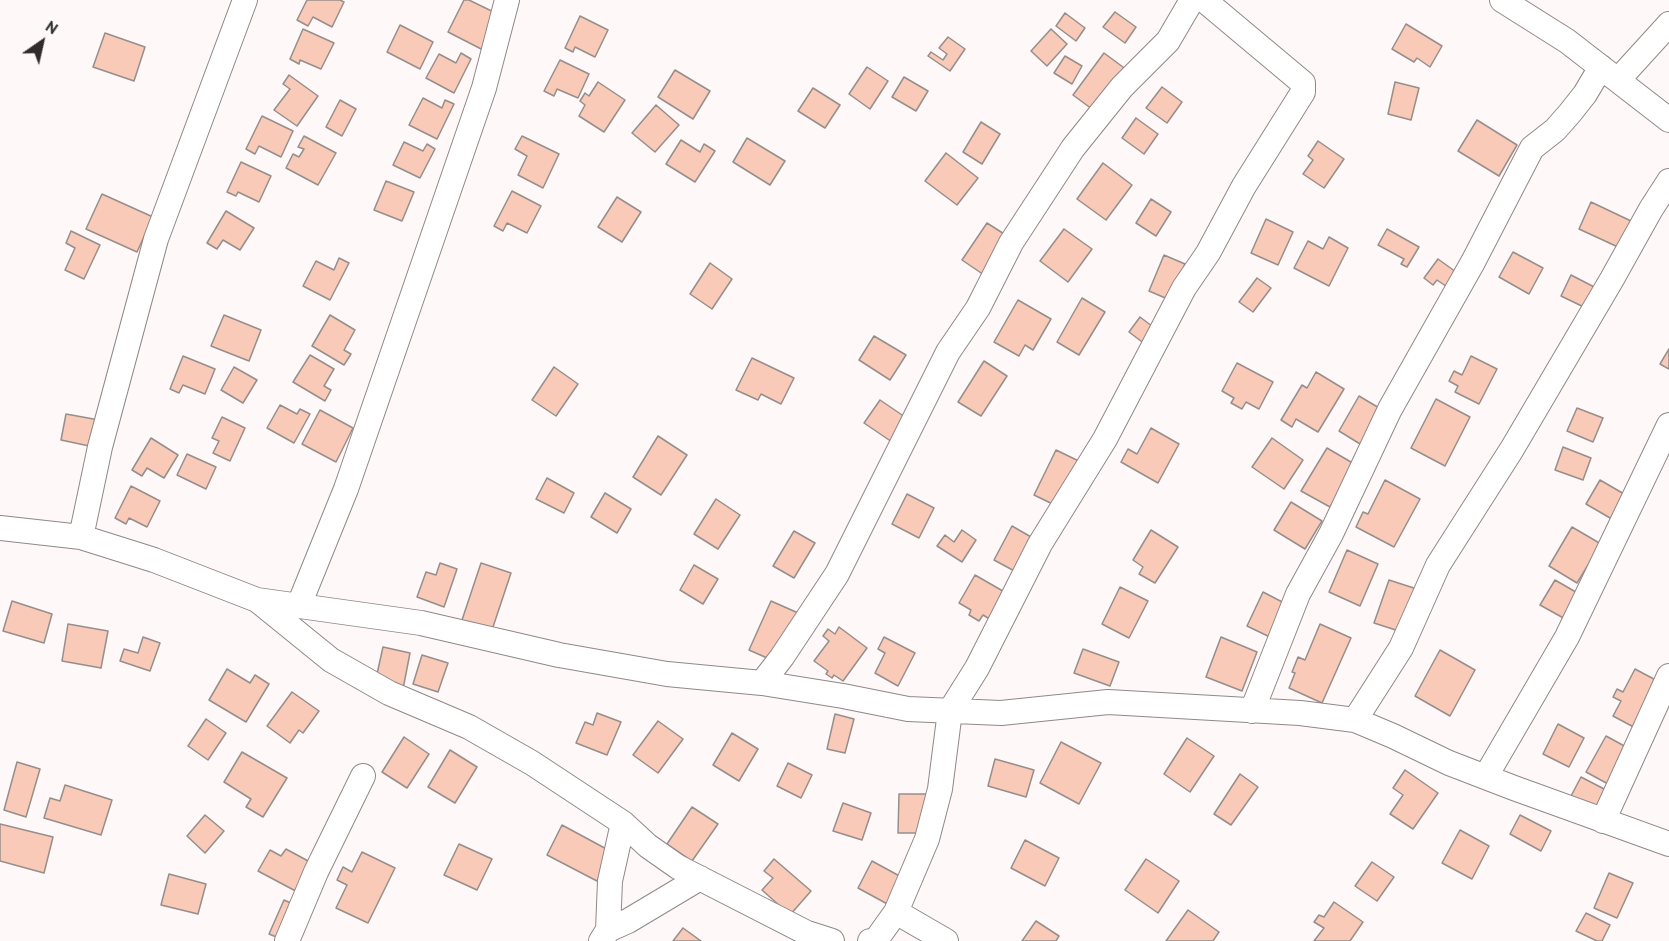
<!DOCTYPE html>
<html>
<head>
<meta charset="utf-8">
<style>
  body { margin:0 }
  #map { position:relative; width:1669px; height:941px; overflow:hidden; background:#fef8f8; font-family:"PT Sans",sans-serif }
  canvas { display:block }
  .north { position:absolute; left:12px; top:12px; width:60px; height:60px; -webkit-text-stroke:4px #fff; paint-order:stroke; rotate:34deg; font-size:16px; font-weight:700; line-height:24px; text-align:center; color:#302c2c }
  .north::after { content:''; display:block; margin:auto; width:21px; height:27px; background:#302c2c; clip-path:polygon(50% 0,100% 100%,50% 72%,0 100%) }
</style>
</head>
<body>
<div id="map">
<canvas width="1669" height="941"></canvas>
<div class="north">N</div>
</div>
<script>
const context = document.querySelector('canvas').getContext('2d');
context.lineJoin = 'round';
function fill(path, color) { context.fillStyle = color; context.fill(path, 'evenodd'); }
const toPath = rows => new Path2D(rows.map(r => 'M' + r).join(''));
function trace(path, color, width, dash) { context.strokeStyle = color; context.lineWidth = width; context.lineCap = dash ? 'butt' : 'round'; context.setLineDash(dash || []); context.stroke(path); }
const building = toPath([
  [307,0,340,0,344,2,332,27,313,17,308,26,297,20,307,0],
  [464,0,469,0,506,18,489,53,448,32,464,0],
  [1115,12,1136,27,1125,43,1103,27,1115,12],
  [1065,13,1085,28,1076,41,1056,26,1065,13],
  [580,16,608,30,595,57,575,47,573,52,565,48,580,16],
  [1406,24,1442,46,1430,67,1417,58,1414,62,1392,49,1406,24],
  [400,25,433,42,420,69,387,52,400,25],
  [303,29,334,43,321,69,300,60,299,64,290,59,303,29],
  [1051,29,1067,44,1047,66,1031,51,1051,29],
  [105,33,145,47,134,81,93,67,105,33],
  [948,37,965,49,950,71,928,56,931,52,943,60,947,54,939,48,948,37],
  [461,53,471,59,454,93,426,78,439,54,456,63,461,53],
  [1104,53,1131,73,1100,115,1073,95,1104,53],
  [1065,56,1082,66,1072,84,1054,73,1065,56],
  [560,60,589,74,578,98,557,89,554,96,544,91,560,60],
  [867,67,888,81,870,109,849,94,867,67],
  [675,70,710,91,693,119,658,97,675,70],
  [289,75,318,96,297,126,274,110,290,89,283,84,289,75],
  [904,77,928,91,916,111,892,97,904,77],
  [598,82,625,100,604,132,579,116,585,105,580,101,585,93,589,96,598,82],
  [1395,82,1419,88,1411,120,1388,114,1395,82],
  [1162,87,1182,102,1167,123,1146,108,1162,87],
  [813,88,840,105,825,128,798,111,813,88],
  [423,98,442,108,445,100,454,104,437,139,409,125,423,98],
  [340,100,356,109,342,136,326,127,340,100],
  [656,105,679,125,655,152,632,133,656,105],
  [262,116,293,131,281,157,259,146,255,154,246,149,262,116],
  [1136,118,1158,134,1144,154,1122,138,1136,118],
  [1477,120,1517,145,1499,176,1458,151,1477,120],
  [981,122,1000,134,982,164,963,152,981,122],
  [304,136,336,153,318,185,286,168,293,154,299,157,304,149,298,147,304,136],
  [522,136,559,154,543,188,518,175,527,156,515,149,522,136],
  [747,138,785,161,770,185,733,162,747,138],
  [681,140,700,152,704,144,715,151,695,182,666,164,681,140],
  [1318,141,1344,159,1324,188,1303,174,1313,160,1308,156,1318,141],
  [404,142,423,151,427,144,435,149,420,178,393,165,404,142],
  [946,153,978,178,957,205,925,181,946,153],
  [241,162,271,176,259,202,238,192,236,196,227,192,241,162],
  [1103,163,1132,185,1106,220,1077,199,1103,163],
  [386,181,414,192,402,221,374,210,386,181],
  [512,191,541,206,527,233,507,223,503,231,494,226,512,191],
  [102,194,153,217,137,252,86,229,102,194],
  [617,197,641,212,622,242,598,227,617,197],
  [1151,199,1171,212,1156,236,1136,223,1151,199],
  [1591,202,1631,221,1618,247,1579,229,1591,202],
  [226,211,254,228,240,250,223,240,217,249,207,243,226,211],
  [1266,219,1293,232,1278,265,1251,253,1266,219],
  [987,223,1012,239,987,277,962,260,987,223],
  [1064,229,1092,249,1068,282,1040,261,1064,229],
  [1387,229,1419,247,1407,267,1401,264,1404,259,1378,245,1387,229],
  [71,231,100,245,84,279,65,270,75,248,66,243,71,231],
  [1329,237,1348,248,1329,286,1294,268,1308,241,1323,249,1329,237],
  [1513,252,1543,268,1529,294,1499,277,1513,252],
  [1164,255,1185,264,1170,300,1149,291,1164,255],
  [339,258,349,263,330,300,303,286,316,261,334,270,339,258],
  [1438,259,1463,277,1453,291,1437,280,1433,285,1424,278,1438,259],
  [710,263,732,279,712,309,690,294,710,263],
  [1571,275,1600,290,1590,310,1561,296,1571,275],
  [1257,278,1271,288,1253,312,1239,302,1257,278],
  [1082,298,1105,312,1079,355,1057,342,1082,298],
  [1018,300,1051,319,1033,350,1025,345,1019,356,994,342,1018,300],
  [224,315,261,330,249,361,211,346,224,315],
  [330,315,355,330,344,350,351,354,344,365,312,346,330,315],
  [1140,317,1165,336,1154,351,1129,332,1140,317],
  [874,336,906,355,890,380,859,360,874,336],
  [1669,349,1669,369,1660,364,1669,349],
  [310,355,334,369,324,386,331,390,325,401,293,382,310,355],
  [183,356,215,369,205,394,183,385,179,393,170,389,183,356],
  [1471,356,1497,369,1479,404,1455,392,1458,386,1449,381,1454,371,1462,375,1471,356],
  [752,358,794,378,781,404,761,394,758,400,736,390,752,358],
  [984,361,1007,376,981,416,958,402,984,361],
  [1237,363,1273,382,1259,409,1246,402,1242,409,1231,403,1234,398,1222,391,1237,363],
  [234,367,257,380,243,403,221,390,234,367],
  [554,367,578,384,556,416,532,400,554,367],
  [1316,372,1344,389,1318,432,1296,419,1292,427,1281,420,1302,385,1307,388,1316,372],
  [1359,396,1386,412,1365,447,1339,431,1359,396],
  [1436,399,1470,417,1445,466,1411,448,1436,399],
  [880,400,908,419,892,442,864,423,880,400],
  [280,405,297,414,300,409,310,414,294,443,267,428,280,405],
  [1577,408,1603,418,1593,442,1567,431,1577,408],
  [320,410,353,428,336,462,302,444,320,410],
  [66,414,99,420,94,447,61,440,66,414],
  [222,417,245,428,230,461,213,453,219,441,212,438,222,417],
  [1151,428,1179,444,1158,483,1121,462,1128,449,1137,454,1151,428],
  [658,436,687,455,661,495,633,477,658,436],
  [151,438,178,455,164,478,147,468,142,476,132,470,151,438],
  [1272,438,1303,460,1284,489,1252,467,1272,438],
  [1563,447,1591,458,1583,480,1555,470,1563,447],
  [1327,448,1356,465,1330,507,1301,491,1327,448],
  [1056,450,1087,465,1065,510,1034,495,1056,450],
  [187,454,216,467,206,489,177,475,187,454],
  [547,478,574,493,564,513,536,499,547,478],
  [1385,480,1420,499,1394,547,1356,527,1363,512,1368,514,1385,480],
  [1600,480,1631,498,1617,522,1586,504,1600,480],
  [131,486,160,501,147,527,129,518,126,524,115,518,131,486],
  [605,493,631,509,617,533,591,517,605,493],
  [907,494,934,508,919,538,892,524,907,494],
  [716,499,740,515,718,549,694,534,716,499],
  [1291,502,1322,521,1305,549,1274,530,1291,502],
  [1012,526,1038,541,1020,574,994,560,1012,526],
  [1572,527,1601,544,1577,583,1549,566,1572,527],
  [962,530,976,540,962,562,937,546,945,535,954,542,962,530],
  [1151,530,1178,547,1155,583,1139,574,1143,567,1133,560,1151,530],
  [794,531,815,543,794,578,773,566,794,531],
  [1347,550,1378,564,1360,606,1329,592,1347,550],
  [440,563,457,569,444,607,417,597,426,572,436,575,440,563],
  [481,563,511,573,491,633,461,623,481,563],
  [694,565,718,579,703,604,680,590,694,565],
  [975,575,1008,594,993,621,983,615,979,621,969,615,971,610,959,603,975,575],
  [1389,580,1420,590,1405,633,1374,623,1389,580],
  [1555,580,1581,595,1567,620,1540,605,1555,580],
  [1120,587,1148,601,1129,638,1102,624,1120,587],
  [1263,592,1290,606,1274,639,1247,626,1263,592],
  [12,601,52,614,44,643,3,631,12,601],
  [771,601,805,616,783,665,749,650,771,601],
  [68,624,108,631,101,668,62,661,68,624],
  [1320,624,1351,638,1322,703,1289,688,1295,673,1292,672,1298,657,1305,660,1320,624],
  [839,627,867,648,843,681,834,675,832,678,826,674,828,671,814,661,829,641,823,636,828,629,835,634,839,627],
  [143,637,160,643,150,671,120,661,124,649,138,653,143,637],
  [884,637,915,653,898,686,875,673,885,653,878,649,884,637],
  [1221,637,1257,652,1242,691,1206,677,1221,637],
  [383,647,410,653,403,689,375,683,383,647],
  [1083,649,1119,662,1110,686,1074,673,1083,649],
  [1440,650,1475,670,1450,716,1415,696,1440,650],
  [422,655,448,663,438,692,413,684,422,655],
  [227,669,250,683,255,675,269,684,246,722,209,700,227,669],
  [1635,669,1667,686,1643,732,1613,716,1621,701,1613,697,1617,689,1623,692,1635,669],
  [292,692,319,711,303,733,299,730,290,743,267,726,292,692],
  [597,713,621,722,607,755,576,743,585,722,593,725,597,713],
  [835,714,854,719,845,753,827,749,835,714],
  [206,719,226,733,208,760,188,746,206,719],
  [658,721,683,739,658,773,633,755,658,721],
  [1558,724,1584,738,1569,767,1543,754,1558,724],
  [732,733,758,749,739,781,713,765,732,733],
  [1606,736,1630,749,1610,785,1586,772,1606,736],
  [404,737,429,754,407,788,382,772,404,737],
  [1187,738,1214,756,1190,792,1164,774,1187,738],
  [1061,742,1101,763,1079,804,1040,783,1061,742],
  [450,750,477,767,455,803,428,787,450,750],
  [242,752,287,778,263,817,246,807,251,799,224,782,242,752],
  [995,759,1034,770,1026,797,988,786,995,759],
  [17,762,40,769,26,817,4,810,17,762],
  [788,763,812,775,801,798,777,786,788,763],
  [1405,770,1438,793,1413,829,1390,814,1403,795,1393,788,1405,770],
  [1240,774,1258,787,1231,825,1214,814,1240,774],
  [1581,777,1608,791,1597,812,1570,798,1581,777],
  [65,785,112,800,101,835,44,818,50,798,60,801,65,785],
  [899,794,927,794,926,833,898,833,899,794],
  [843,803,871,813,862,840,833,831,843,803],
  [692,807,718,824,692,861,667,844,692,807],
  [205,815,224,831,205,853,187,836,205,815],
  [1520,815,1551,831,1541,851,1510,834,1520,815],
  [0,824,53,837,44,873,0,861,0,824],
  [562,825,612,852,597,881,547,855,562,825],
  [1460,830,1489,846,1472,879,1442,863,1460,830],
  [1025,840,1059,858,1045,886,1011,868,1025,840],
  [459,844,492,859,477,890,444,875,459,844],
  [286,849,321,868,305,896,258,871,270,850,281,856,286,849],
  [362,852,395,868,368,923,336,908,347,885,337,880,343,867,352,872,362,852],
  [774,859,811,891,790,915,762,890,773,878,764,871,774,859],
  [1146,859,1179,881,1158,913,1125,890,1146,859],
  [872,861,905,879,891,906,858,888,872,861],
  [1372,862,1394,877,1377,901,1355,886,1372,862],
  [1609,873,1633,883,1617,918,1594,908,1609,873],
  [169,874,206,884,198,914,161,905,169,874],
  [284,900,307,910,286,941,269,934,284,900],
  [1334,902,1363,922,1350,941,1314,941,1324,928,1314,922,1319,915,1324,917,1334,902],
  [1188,910,1219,932,1213,941,1166,941,1188,910],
  [1586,913,1610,925,1602,941,1597,941,1576,931,1586,913],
  [1036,921,1059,936,1056,941,1022,941,1036,921],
  [683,928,701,941,673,941,683,928]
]);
fill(building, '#facab9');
trace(building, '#968e8b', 1.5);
const minor = toPath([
  [1502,0,1567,41,1669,120],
  [1618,80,1669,24],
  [0,528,81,537,154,560,257,600,421,623,559,655,667,674,762,683,843,696,908,709,1001,713,1108,702,1300,713,1355,720,1393,736,1449,763,1514,788,1669,844],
  [81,537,100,447,156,239,245,0],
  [257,600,331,660,389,693,469,727,532,763,623,823,610,881,608,930,601,941],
  [299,605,346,489,484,88,507,0],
  [762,683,782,657,837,574,948,352,978,308,1011,243,1073,148,1122,87,1168,41,1192,0],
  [1252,711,1298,594,1331,534,1390,409,1473,262,1532,148,1555,130,1570,113,1585,94,1601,67],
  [1355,720,1401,648,1438,565,1512,449,1612,279,1651,209,1669,181],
  [1486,776,1567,637,1669,425],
  [1603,821,1669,676],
  [623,823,648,846,678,867,807,933,832,941],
  [608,930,628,921,700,878],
  [287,941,316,872,363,776],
  [870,941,876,940,896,912],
  [946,941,896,912,927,839,940,789,950,711,977,668,1040,544,1105,439,1184,288,1208,253,1244,186,1303,92,1303,83,1204,0]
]);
trace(minor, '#918888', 26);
trace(minor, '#fff', 24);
</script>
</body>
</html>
